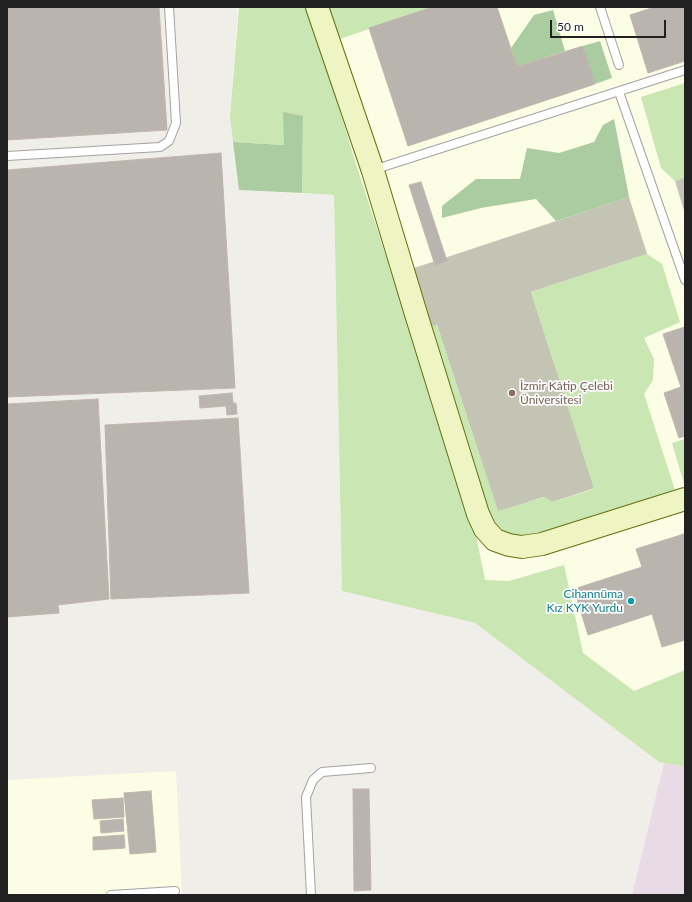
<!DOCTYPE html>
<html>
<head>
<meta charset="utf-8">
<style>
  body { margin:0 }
  #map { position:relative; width:692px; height:902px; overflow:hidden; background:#f0eee8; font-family:Lato,sans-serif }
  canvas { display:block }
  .frame { position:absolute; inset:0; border:8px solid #212121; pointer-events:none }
  .scale { position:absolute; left:550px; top:20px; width:116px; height:18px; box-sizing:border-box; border:2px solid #212121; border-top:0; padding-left:5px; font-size:12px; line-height:14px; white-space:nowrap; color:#212121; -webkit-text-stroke:3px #fff; paint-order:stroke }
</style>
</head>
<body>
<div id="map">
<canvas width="692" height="902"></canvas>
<div class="frame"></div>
<div class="scale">50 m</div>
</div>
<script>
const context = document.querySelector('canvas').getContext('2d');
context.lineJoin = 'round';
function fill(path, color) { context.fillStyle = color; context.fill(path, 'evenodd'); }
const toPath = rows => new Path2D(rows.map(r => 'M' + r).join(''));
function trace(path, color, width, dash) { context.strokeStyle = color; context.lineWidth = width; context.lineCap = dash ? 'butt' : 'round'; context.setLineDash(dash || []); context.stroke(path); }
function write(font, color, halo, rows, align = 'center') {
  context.font = font + ' Lato,sans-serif'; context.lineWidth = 3.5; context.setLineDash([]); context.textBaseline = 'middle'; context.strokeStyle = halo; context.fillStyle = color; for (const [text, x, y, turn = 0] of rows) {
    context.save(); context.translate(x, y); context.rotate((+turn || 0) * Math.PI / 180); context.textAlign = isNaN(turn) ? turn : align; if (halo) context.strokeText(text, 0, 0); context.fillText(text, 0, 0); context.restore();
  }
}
fill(toPath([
  [664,763,685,767,685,895,632,895]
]), '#e9dbe5');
fill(toPath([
  [238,7,685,7,685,767,659,762,475,623,342,591,334,195,239,190,230,117],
  [176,771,182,895,7,895,7,780]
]), '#fbfde5');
fill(toPath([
  [685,177,685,214,675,181],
  [629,197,647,254,531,292,595,488,552,502,543,497,498,512,437,325,427,328,408,270]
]), '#c3c4b4');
fill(toPath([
  [239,7,308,7,356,164,475,530,485,580,509,581,564,565,583,653,634,691,685,670,685,767,659,762,475,623,342,591,334,195,302,193,303,116,285,145,233,142,230,117],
  [326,7,433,7,337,40],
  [685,83,685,177,675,181,661,168,641,97],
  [647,254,662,264,680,322,644,338,654,359,653,380,644,394,675,490,549,530,519,536,503,531,492,519,485,500,427,328,437,325,498,511,544,497,552,502,594,489,531,292],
  [685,439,685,487,672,443]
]), '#c9e6b3');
fill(toPath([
  [553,10,565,51,517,67,511,48,534,15],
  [600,41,612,78,595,84,583,46],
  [283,112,303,116,302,193,239,190,233,142,284,145],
  [614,119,629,197,556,221,536,199,481,208,442,218,442,206,476,179,520,179,527,148,559,153,594,142,603,125]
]), '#abcca1');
const building = toPath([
  [7,7,159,7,167,130,7,140,7,7],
  [433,7,497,7,517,67,583,46,595,84,408,146,369,28,433,7],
  [655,7,685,7,685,61,648,73,630,15,655,7],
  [221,153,235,388,7,397,7,170,221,153],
  [421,182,447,261,435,265,409,185,421,182],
  [685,327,685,436,679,438,664,393,681,387,663,334,685,327],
  [232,393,233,403,236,403,237,414,227,415,226,406,200,408,199,396,232,393],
  [98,399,109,599,58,605,59,613,7,617,7,404,98,399],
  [238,418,249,593,111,599,105,425,238,418],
  [684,534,685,538,685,640,662,647,652,614,588,635,574,589,642,567,636,549,684,534],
  [353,789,369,789,371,890,354,891,353,789],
  [151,791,156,852,130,854,124,793,151,791],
  [123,798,124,817,94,819,92,800,123,798],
  [123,819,124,831,101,833,100,821,123,819],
  [124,835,125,848,93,850,93,837,124,835]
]);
fill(building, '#bab4ae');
trace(building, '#c1b6ac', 1);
const lane = toPath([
  [600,7,619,65],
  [619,92,685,280],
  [7,156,160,147,169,141,176,123,169,7],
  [373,170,685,70],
  [111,895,175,891],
  [311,895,306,797,313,780,322,772,371,768]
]);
const secondary = toPath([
  [317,7,373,171,416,314,478,514,485,529,495,540,509,545,522,547,542,544,685,499]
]);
trace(lane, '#a2a2a2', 10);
trace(secondary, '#61710e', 24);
trace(lane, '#fff', 8);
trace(secondary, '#eff5c2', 22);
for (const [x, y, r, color] of [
  [512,393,4,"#8d6e63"],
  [631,601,4,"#0f9aa8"]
]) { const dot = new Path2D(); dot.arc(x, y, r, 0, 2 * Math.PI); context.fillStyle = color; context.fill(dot); trace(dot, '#fff', 1.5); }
write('12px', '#785e54', '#fff', [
  ["İzmir Kâtip Çelebi",520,386],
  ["Üniversitesi",520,400]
], 'left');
write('12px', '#0d838f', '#fff', [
  ["Cihannüma",623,594],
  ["Kız KYK Yurdu",623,608]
], 'right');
</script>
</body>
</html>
